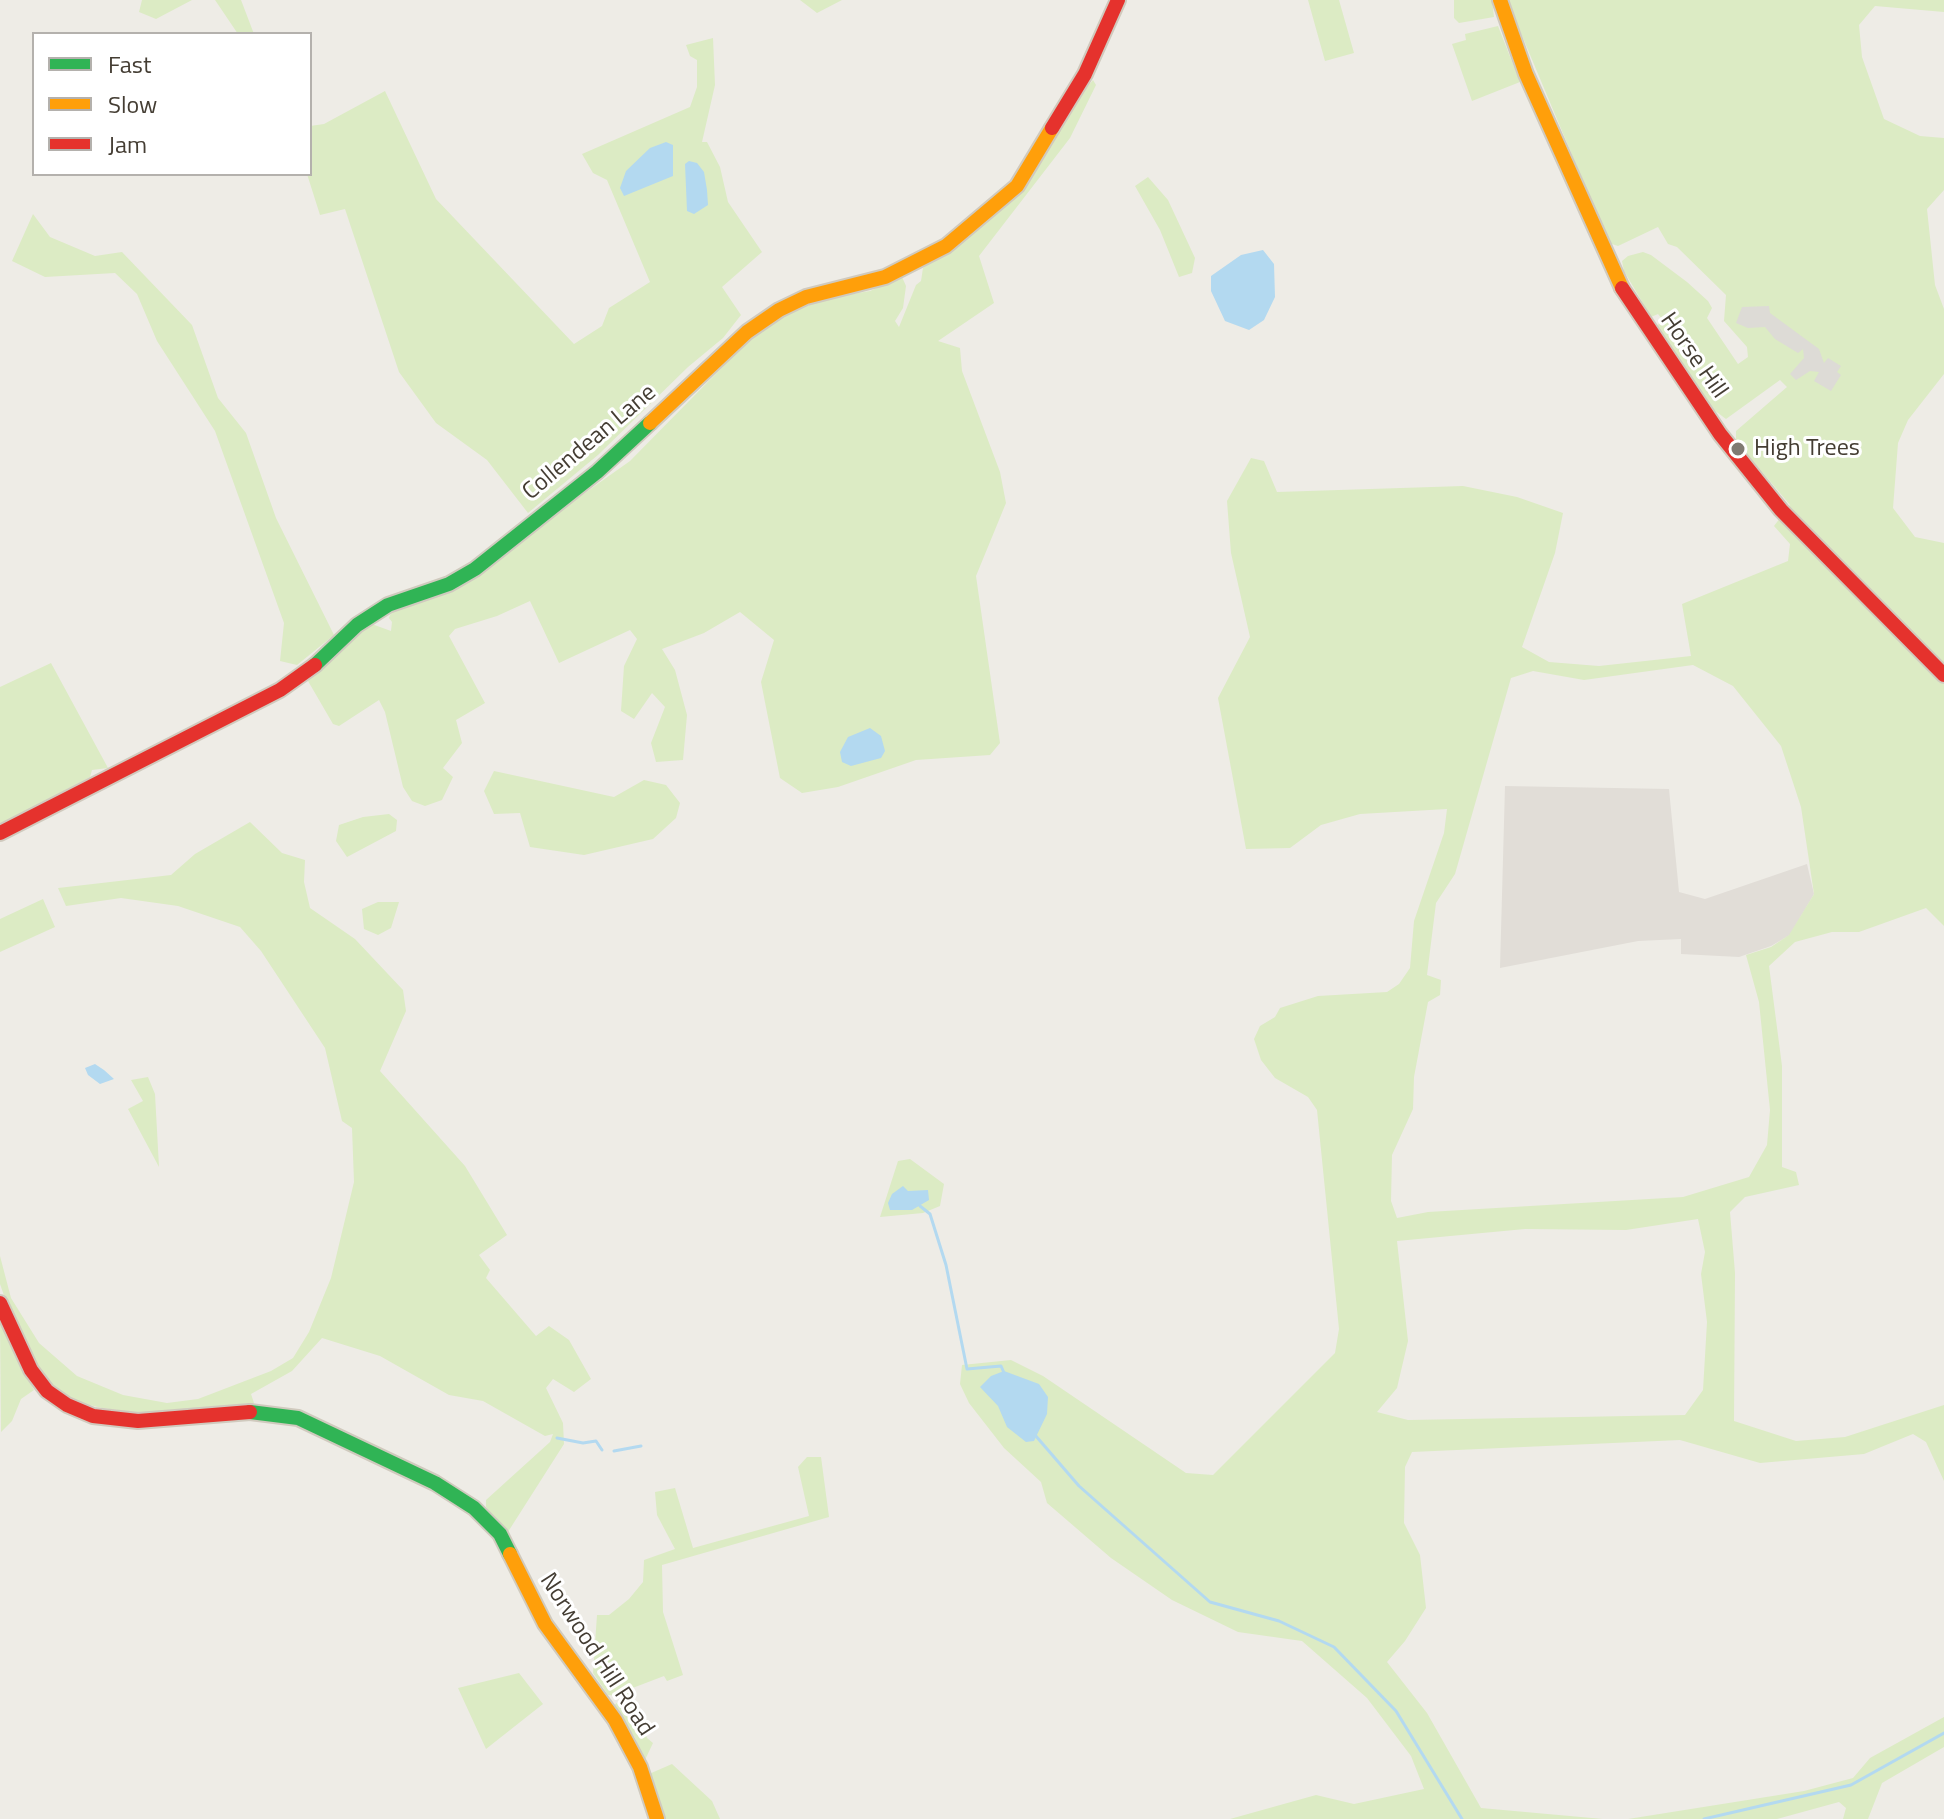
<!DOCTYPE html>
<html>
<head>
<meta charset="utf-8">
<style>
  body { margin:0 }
  #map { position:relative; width:1944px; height:1819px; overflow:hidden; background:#eeece6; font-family:"Titillium Web",sans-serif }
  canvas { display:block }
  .legend { position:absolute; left:32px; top:32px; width:280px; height:144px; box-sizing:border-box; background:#fff; border:2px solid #b4b1ad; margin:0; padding:10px 14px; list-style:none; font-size:24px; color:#443d33 }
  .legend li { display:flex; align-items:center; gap:16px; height:40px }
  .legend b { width:40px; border:2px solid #b4b1ad }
</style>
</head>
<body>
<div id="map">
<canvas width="1944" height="1819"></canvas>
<ul class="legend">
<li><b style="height:10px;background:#30b455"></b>Fast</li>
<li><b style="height:10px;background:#ff9f0a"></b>Slow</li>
<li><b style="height:10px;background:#e5322d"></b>Jam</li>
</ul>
</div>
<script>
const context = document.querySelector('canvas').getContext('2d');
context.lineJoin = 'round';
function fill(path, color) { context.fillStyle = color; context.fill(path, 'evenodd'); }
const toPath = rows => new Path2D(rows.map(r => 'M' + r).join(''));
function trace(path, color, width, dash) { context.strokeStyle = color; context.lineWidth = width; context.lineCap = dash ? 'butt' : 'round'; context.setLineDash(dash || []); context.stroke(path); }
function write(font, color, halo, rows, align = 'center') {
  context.font = font + ' "Titillium Web",sans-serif'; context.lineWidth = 6; context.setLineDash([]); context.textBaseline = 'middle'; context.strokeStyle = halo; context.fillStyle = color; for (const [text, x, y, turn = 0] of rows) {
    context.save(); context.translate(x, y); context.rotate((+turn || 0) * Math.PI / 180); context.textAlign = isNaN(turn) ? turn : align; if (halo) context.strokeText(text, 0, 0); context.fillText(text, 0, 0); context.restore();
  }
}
fill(toPath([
  [1505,786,1669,789,1679,892,1705,899,1807,864,1814,894,1790,935,1771,946,1739,957,1681,954,1681,939,1638,941,1500,968]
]), '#e1ddd7');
fill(toPath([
  [142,0,192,0,156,19,139,12],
  [215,0,241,0,254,34,238,34],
  [800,0,842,0,817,13],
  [1308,0,1339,0,1354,53,1325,61],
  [1454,0,1492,0,1494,17,1459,23,1454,18],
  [1507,0,1944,0,1944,12,1875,6,1859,25,1862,57,1884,119,1920,136,1944,138,1944,190,1927,209,1935,285,1944,309,1944,374,1908,420,1898,443,1893,508,1915,537,1944,543,1944,926,1926,908,1859,932,1832,932,1795,942,1769,966,1782,1066,1782,1167,1796,1172,1799,1185,1745,1197,1730,1212,1735,1273,1734,1421,1796,1441,1845,1437,1944,1405,1944,1481,1926,1442,1913,1434,1864,1454,1760,1463,1680,1440,1412,1452,1405,1467,1404,1523,1420,1555,1426,1608,1405,1641,1387,1662,1427,1713,1481,1808,1603,1819,1230,1819,1316,1795,1354,1804,1424,1789,1411,1756,1367,1698,1302,1641,1238,1632,1172,1600,1111,1558,1047,1503,1041,1482,1004,1448,969,1403,960,1384,962,1365,1011,1360,1043,1376,1186,1473,1213,1475,1335,1353,1339,1329,1317,1110,1308,1097,1275,1078,1261,1060,1254,1039,1260,1026,1275,1017,1280,1008,1318,996,1387,992,1399,984,1410,968,1414,921,1444,833,1447,809,1360,814,1321,825,1290,848,1246,849,1218,698,1250,637,1231,553,1227,501,1251,458,1264,461,1277,492,1463,486,1517,497,1563,513,1555,553,1522,647,1549,662,1599,666,1691,656,1682,604,1788,561,1790,544,1774,526,1790,505,1736,441,1736,431,1787,387,1780,380,1726,419,1714,410,1674,355,1656,328,1662,319,1658,314,1651,317,1624,271,1622,261,1628,256,1643,252,1651,255,1687,282,1708,301,1712,308,1707,318,1738,364,1748,357,1747,347,1724,321,1726,295,1677,247,1668,244,1658,227,1618,246,1609,243],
  [1693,665,1733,686,1781,746,1801,807,1814,894,1789,935,1771,947,1746,955,1759,1002,1770,1110,1767,1145,1749,1177,1683,1197,1428,1212,1397,1218,1391,1201,1392,1155,1413,1109,1414,1077,1428,1002,1440,995,1441,980,1427,975,1436,903,1455,874,1511,678,1533,671,1584,680],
  [1698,1219,1705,1252,1701,1274,1707,1322,1703,1390,1685,1415,1408,1420,1377,1412,1397,1388,1408,1341,1397,1241,1525,1229,1626,1230],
  [1498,26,1520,82,1472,101,1452,44,1466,40,1465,34],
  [713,38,715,85,702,142,707,142,720,167,728,202,762,252,722,287,741,315,723,338,688,367,598,455,528,513,487,460,436,423,399,372,345,209,320,215,307,174,310,174,310,126,324,124,385,91,436,199,574,344,602,326,609,308,650,282,607,180,593,173,582,154,690,107,697,87,697,60,690,56,686,45],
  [1093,80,1096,85,1070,138,979,256,994,303,938,341,960,348,962,371,1000,472,1006,503,976,576,1000,743,990,755,916,760,838,787,802,793,780,778,761,682,774,640,740,612,704,633,662,649,675,670,687,715,683,760,656,762,651,743,665,707,652,693,634,719,621,711,624,666,637,639,630,630,559,663,530,601,497,616,455,629,449,636,485,703,456,720,462,743,443,768,453,777,442,800,425,806,412,801,403,787,385,712,379,700,339,726,333,724,308,681,347,642,369,623,391,631,392,622,389,618,393,607,478,576,527,534,630,461,751,338,785,315,827,298,870,291,902,277,906,286,903,308,895,321,899,327,916,285,921,281,923,268,996,211,1062,116],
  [1148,177,1168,200,1195,258,1192,273,1179,277,1160,230,1135,186],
  [33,214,50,237,95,256,122,252,192,325,218,398,246,433,276,518,334,635,297,665,280,661,284,623,215,431,157,341,137,294,115,273,45,277,12,261],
  [51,663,108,768,92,770,90,777,0,825,0,687],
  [494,771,614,797,644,780,666,785,680,803,676,818,653,839,584,855,530,847,520,813,494,814,484,791],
  [389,814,397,820,396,831,347,857,336,841,339,825,363,817],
  [250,822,282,853,305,860,304,882,310,908,355,939,403,990,406,1011,380,1071,465,1166,507,1235,479,1255,490,1270,486,1278,536,1336,549,1326,569,1340,591,1379,574,1392,553,1379,546,1388,563,1423,564,1444,506,1535,486,1507,486,1500,550,1442,553,1434,545,1436,483,1401,449,1395,380,1356,322,1338,292,1371,251,1394,254,1403,147,1414,102,1408,69,1400,44,1377,8,1307,0,1284,0,1256,11,1298,39,1343,77,1376,123,1395,167,1403,198,1399,271,1371,293,1358,309,1332,331,1278,354,1182,352,1128,342,1121,325,1048,261,951,240,927,178,906,121,898,66,906,58,888,171,875,195,854],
  [43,899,55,927,0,952,0,919],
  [378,902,399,902,391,928,378,935,364,929,362,909],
  [148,1077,155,1094,159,1167,128,1109,143,1101,131,1080],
  [910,1159,944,1184,940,1206,923,1213,880,1217,898,1161],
  [0,1322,34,1390,21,1399,12,1421,1,1432],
  [807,1457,821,1457,829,1517,662,1565,663,1612,683,1675,667,1681,664,1676,630,1689,632,1697,608,1695,593,1673,597,1615,609,1615,629,1599,643,1582,644,1560,675,1549,657,1515,655,1492,675,1488,693,1548,809,1516,798,1467],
  [519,1673,543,1704,486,1749,458,1688],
  [618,1702,635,1705,647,1738,653,1743,644,1762,635,1738,613,1706],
  [1944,1717,1944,1747,1882,1783,1868,1819,1843,1819,1846,1808,1839,1802,1777,1819,1628,1819,1804,1791,1853,1778,1870,1758],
  [672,1764,712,1801,720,1819,664,1819,649,1774]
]), '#dcebc4');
fill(toPath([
  [1769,306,1770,313,1819,349,1824,363,1828,358,1841,366,1837,372,1841,375,1831,391,1814,381,1819,372,1810,371,1796,380,1790,374,1804,358,1803,349,1798,353,1775,339,1765,327,1748,328,1736,323,1742,307]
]), '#dddbd6');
fill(toPath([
  [666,142,673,145,673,176,624,196,620,188,626,171,650,148],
  [689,161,697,163,704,172,707,190,708,205,694,214,687,211,685,164],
  [1263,250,1274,264,1275,297,1264,320,1249,330,1225,321,1211,291,1211,276,1241,255],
  [870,728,881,736,885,751,881,758,851,766,842,762,840,752,848,737],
  [95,1064,104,1070,114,1079,100,1084,88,1075,85,1068],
  [903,1186,908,1191,928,1190,929,1200,912,1210,890,1210,888,1203,892,1194],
  [1004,1371,1039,1384,1048,1397,1047,1414,1034,1441,1026,1442,1007,1427,998,1406,980,1387,991,1376]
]), '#b3d9f0');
trace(toPath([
  [920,1206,930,1214,946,1265,967,1369,1001,1366,1005,1375],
  [1035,1435,1079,1486,1210,1602,1279,1621,1334,1647,1396,1711,1462,1819],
  [557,1438,583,1443,596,1441,602,1450],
  [614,1451,641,1446],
  [1704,1819,1851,1785,1944,1733]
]), '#b3d9f0', 3);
const fast = toPath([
  [315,665,357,625,388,605,449,584,475,569,597,472,650,423],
  [250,1412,298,1418,435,1483,474,1508,500,1534,510,1554]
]);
const slow = toPath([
  [1500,0,1526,74,1622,288],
  [650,423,747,332,779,310,806,297,885,277,946,246,1017,186,1052,128],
  [510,1554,545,1624,615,1720,640,1767,657,1819]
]);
const jam = toPath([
  [1052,128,1085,74,1118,0],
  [1622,288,1720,434,1781,510,1944,675],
  [0,833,280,690,315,665],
  [0,1303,31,1370,47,1391,67,1405,93,1416,138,1421,250,1412]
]);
trace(fast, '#d0cabe', 18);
trace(slow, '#d0cabe', 18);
trace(jam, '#d0cabe', 18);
trace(fast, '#30b455', 14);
trace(slow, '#ff9f0a', 14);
trace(jam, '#e5322d', 14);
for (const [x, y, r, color] of [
  [1738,449,8,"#807a72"]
]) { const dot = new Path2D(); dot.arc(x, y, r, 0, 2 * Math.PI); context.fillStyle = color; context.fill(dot); trace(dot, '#fff', 3); }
write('24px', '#443d33', '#fff', [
  ["Horse Hill",1693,356,55],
  ["Collendean Lane",590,443,-40],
  ["Norwood Hill Road",596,1655,57]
]);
write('24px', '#443d33', '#fff', [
  ["High Trees",1754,449]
], 'left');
</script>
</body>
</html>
